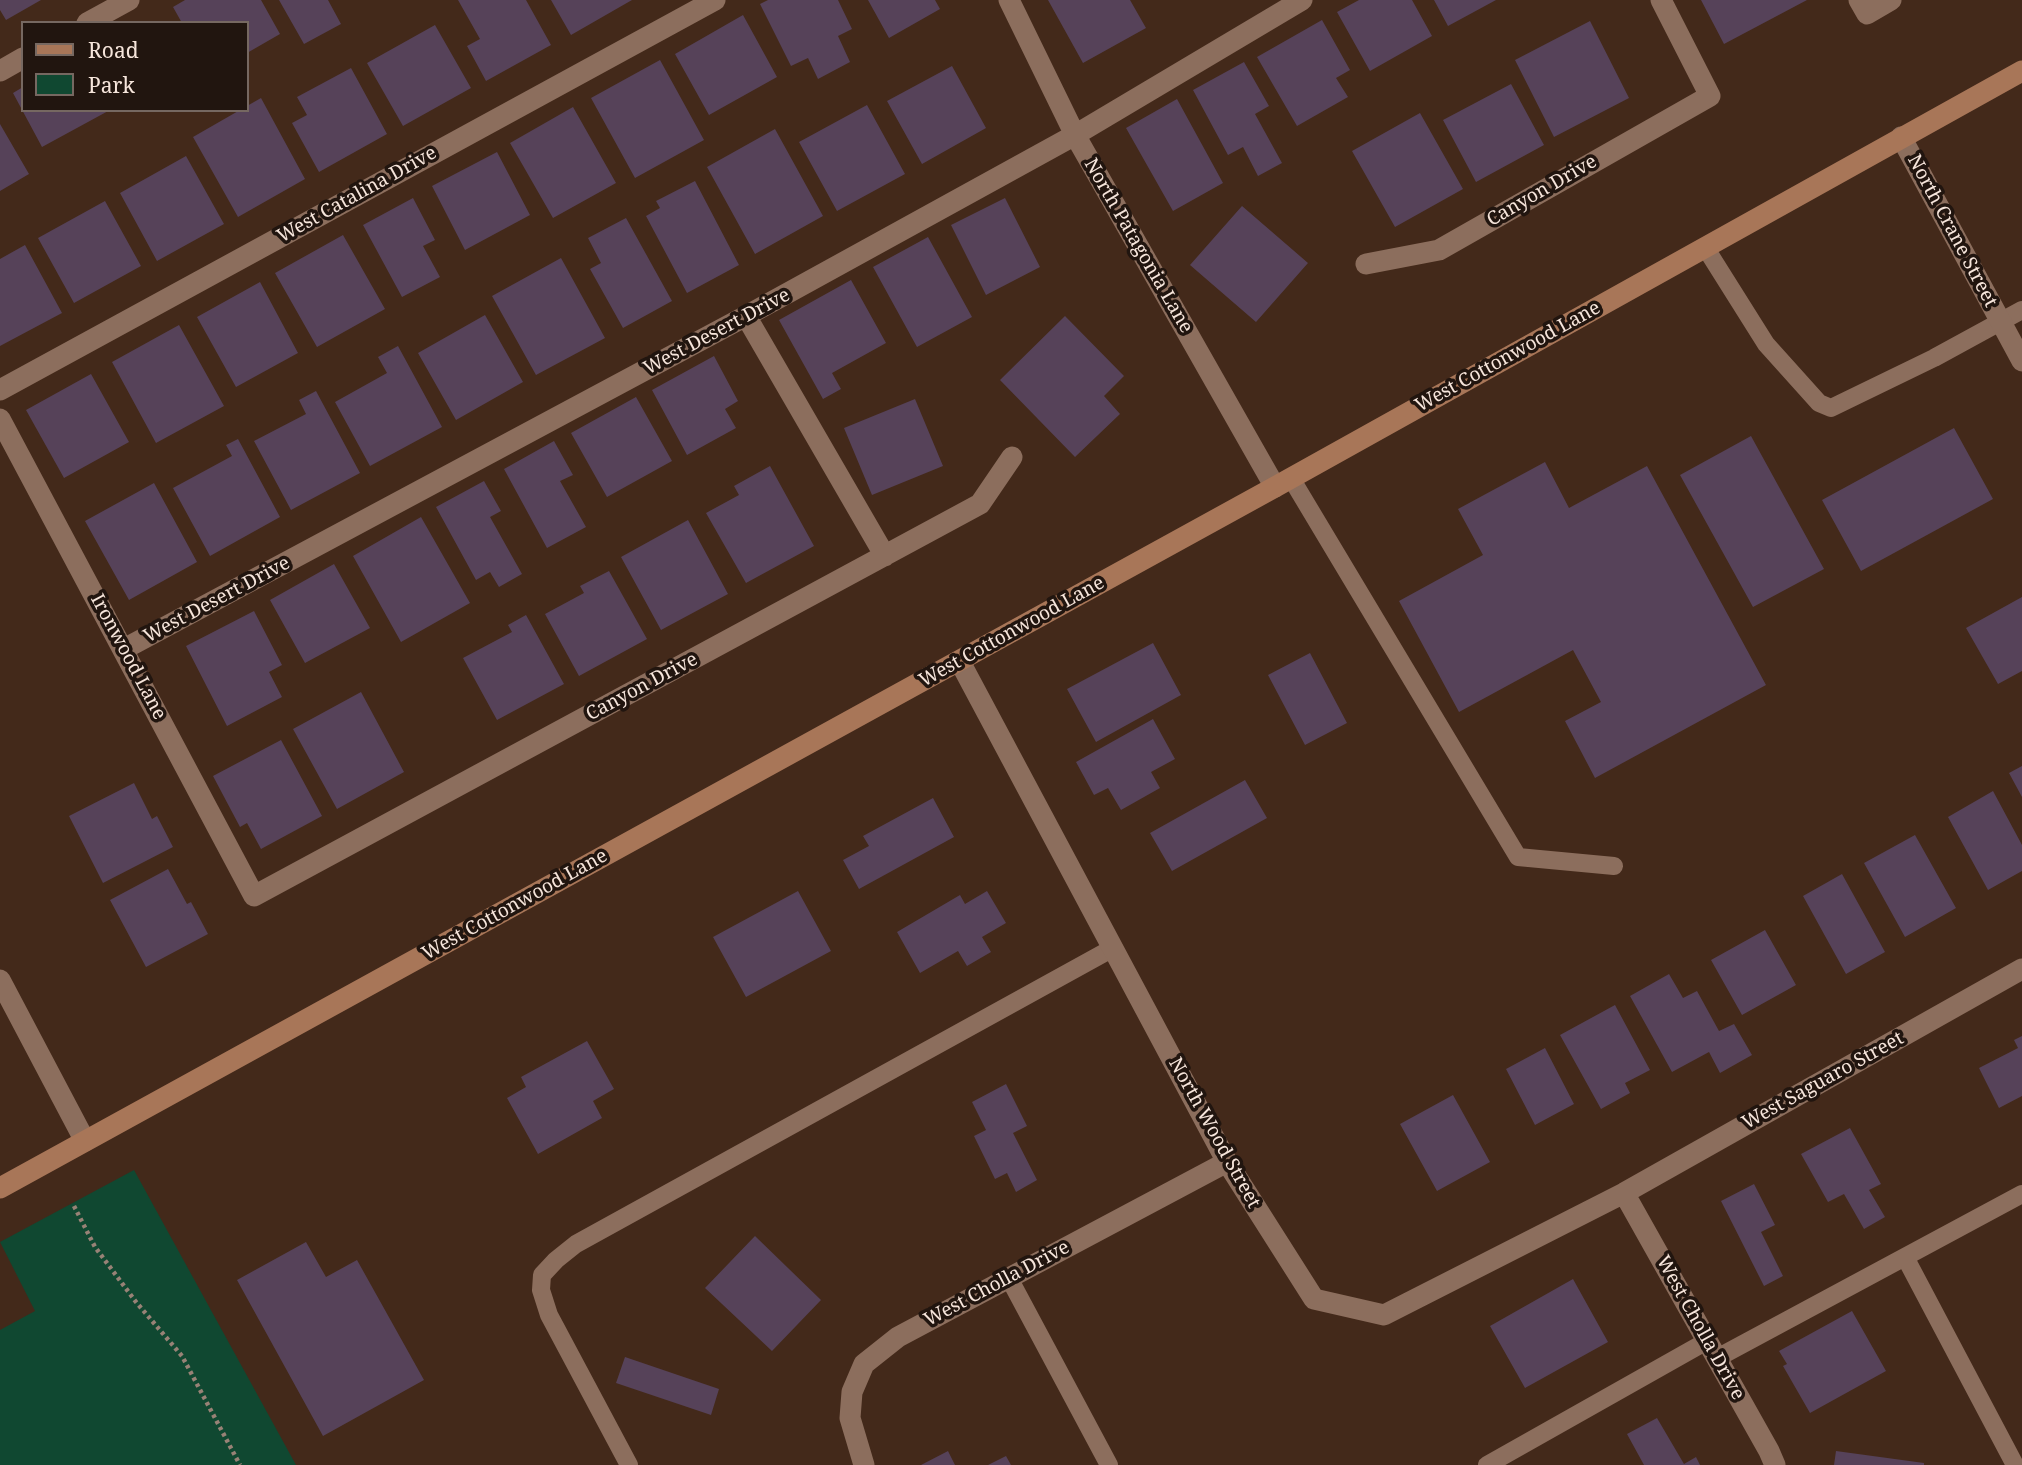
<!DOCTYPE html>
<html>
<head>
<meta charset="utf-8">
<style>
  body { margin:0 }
  #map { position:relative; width:2022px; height:1465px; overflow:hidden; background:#43291a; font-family:"Noto Serif",serif }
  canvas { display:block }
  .legend { position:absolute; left:21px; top:21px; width:228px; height:91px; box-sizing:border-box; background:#21150f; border:2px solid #766861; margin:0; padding:9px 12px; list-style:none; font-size:21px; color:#f6e5db }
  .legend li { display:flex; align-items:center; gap:14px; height:35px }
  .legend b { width:35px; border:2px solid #766861 }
</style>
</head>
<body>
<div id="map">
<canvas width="2022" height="1465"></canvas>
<ul class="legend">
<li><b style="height:9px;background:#a87658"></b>Road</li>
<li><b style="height:19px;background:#104831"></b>Park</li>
</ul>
</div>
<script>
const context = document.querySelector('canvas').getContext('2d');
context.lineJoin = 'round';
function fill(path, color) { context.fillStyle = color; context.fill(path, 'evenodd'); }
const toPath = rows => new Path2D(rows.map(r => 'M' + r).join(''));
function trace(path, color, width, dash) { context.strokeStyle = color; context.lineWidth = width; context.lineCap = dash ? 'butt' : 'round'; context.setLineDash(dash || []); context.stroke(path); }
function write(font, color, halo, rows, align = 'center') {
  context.font = font + ' "Noto Serif",serif'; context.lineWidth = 7; context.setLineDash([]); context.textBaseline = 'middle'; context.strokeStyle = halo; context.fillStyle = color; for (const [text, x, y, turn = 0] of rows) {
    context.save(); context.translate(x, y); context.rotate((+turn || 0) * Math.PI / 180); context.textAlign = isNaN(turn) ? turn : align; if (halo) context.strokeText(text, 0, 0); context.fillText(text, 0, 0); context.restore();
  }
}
fill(toPath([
  [134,1170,296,1465,0,1465,0,1330,35,1311,0,1242]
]), '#104831');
fill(toPath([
  [0,0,41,0,6,20,0,10],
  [185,0,261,0,280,34,247,53,247,23,182,23,173,7],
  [279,0,328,0,341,24,304,44],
  [458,0,526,0,551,45,486,81,467,46,480,39],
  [551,0,632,0,571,35],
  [768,0,838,0,852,29,838,36,850,62,818,79,808,58,791,66,760,4],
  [868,0,935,0,940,9,889,38],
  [1048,0,1130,0,1146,28,1083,63],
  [1359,0,1412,0,1432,36,1370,71,1337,12],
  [1434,0,1496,0,1448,26],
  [1701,0,1807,0,1724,44],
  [743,15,777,77,709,115,675,54],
  [1322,20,1350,70,1336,78,1348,97,1297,126,1257,57],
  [1590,21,1629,98,1554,137,1515,60],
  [435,25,471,88,403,126,367,63],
  [660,60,704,140,635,178,591,98],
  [1244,62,1269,106,1255,114,1282,163,1258,176,1243,147,1228,155,1193,90],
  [952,66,986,128,922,164,887,101],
  [351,68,387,134,319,172,292,123,307,115,297,97],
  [1511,84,1544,145,1476,182,1443,120],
  [23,87,23,110,110,110,42,147,13,93],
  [261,98,305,179,238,217,193,137,240,110,247,110,247,106],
  [1177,99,1223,183,1173,211,1126,128],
  [867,105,905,174,837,211,799,142],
  [573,107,616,183,553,218,510,143],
  [1420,113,1463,189,1395,227,1352,151],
  [0,124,29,174,0,191],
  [775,129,823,216,755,254,707,167],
  [497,152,530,215,465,250,432,186],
  [186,156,224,224,157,261,120,193],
  [695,181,739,265,687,293,646,216,660,208,656,201],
  [413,198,435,240,423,246,440,277,402,297,363,225],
  [1005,198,1040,267,986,295,951,225],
  [105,201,141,266,74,303,38,238],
  [1242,206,1308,263,1256,322,1190,265],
  [626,218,672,301,623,328,590,269,601,263,588,238],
  [343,235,385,309,317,347,275,273],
  [928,237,972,317,917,347,873,267],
  [25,245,62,313,0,346,0,259],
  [561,258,605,338,536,375,492,296],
  [851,280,886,343,832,373,841,389,823,399,779,320],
  [260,282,298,353,236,387,197,317],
  [485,315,523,382,456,420,418,353],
  [1065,316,1124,376,1104,396,1120,414,1075,457,1000,380],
  [179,325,224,406,156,443,112,362],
  [398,346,442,427,370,466,335,402,387,373,378,357],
  [714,356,738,401,725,409,736,428,687,455,652,390],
  [91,374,129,442,64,478,26,410],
  [316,391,360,473,291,510,254,441,306,414,299,400],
  [636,397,672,461,607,497,571,433],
  [915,399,943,466,872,495,844,428],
  [1954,428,1993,499,1861,571,1822,500],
  [1751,436,1824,569,1753,607,1680,475],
  [238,439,280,517,210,556,173,488,232,456,226,445],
  [554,441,573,475,560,481,586,527,547,548,504,469],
  [1545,462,1569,508,1647,466,1766,685,1595,778,1565,721,1601,702,1573,650,1459,712,1399,601,1483,555,1458,509],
  [770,466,814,546,746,583,706,513,739,495,734,486],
  [484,481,501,511,490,517,522,574,499,587,490,572,476,580,436,507],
  [154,483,197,562,129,600,85,521],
  [421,517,470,603,401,642,353,556],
  [688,520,728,594,661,630,621,557],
  [334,564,370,628,305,663,270,600],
  [609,571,647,639,579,676,545,614,584,593,580,586],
  [2022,597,2022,671,1998,684,1966,628],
  [254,611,282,665,269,672,282,697,227,726,186,646],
  [526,615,564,684,497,720,463,658,512,632,508,625],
  [1153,643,1181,695,1096,742,1067,689],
  [1310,653,1347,723,1305,745,1268,675],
  [361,692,404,772,337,809,293,729],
  [1153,719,1175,759,1151,772,1160,788,1121,810,1108,788,1094,795,1076,762],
  [281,740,322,816,261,849,247,823,240,827,213,776],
  [2022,766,2022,797,2009,773],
  [1245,780,1267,818,1172,871,1150,833],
  [134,783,152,819,157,816,173,847,103,883,69,816],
  [1993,791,2022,845,2022,871,1988,890,1948,817],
  [933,798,954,837,859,889,843,860,869,846,863,836],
  [1915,835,1956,908,1905,937,1864,863],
  [168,869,187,904,191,902,208,934,146,967,110,900],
  [1842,874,1885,952,1846,974,1803,896],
  [798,891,831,951,746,997,713,937],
  [987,891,1006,923,982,937,991,952,967,966,958,951,920,973,897,932,960,895,965,904],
  [1765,930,1796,985,1742,1015,1711,960],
  [1669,974,1683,998,1697,991,1719,1031,1734,1024,1752,1055,1720,1073,1709,1052,1672,1072,1630,996],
  [1615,1005,1650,1070,1625,1083,1630,1093,1601,1109,1560,1035],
  [2022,1036,2022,1096,1999,1108,1979,1068,2018,1048,2014,1040],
  [587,1041,614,1089,593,1101,602,1118,538,1154,507,1098,526,1087,521,1077],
  [1545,1048,1574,1104,1535,1125,1506,1069],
  [1006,1084,1027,1126,1013,1133,1037,1180,1016,1192,1007,1173,995,1179,974,1136,986,1130,972,1102],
  [1453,1095,1490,1162,1437,1191,1400,1124],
  [1850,1128,1881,1184,1869,1190,1885,1217,1864,1229,1844,1194,1828,1202,1801,1154],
  [1754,1184,1775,1225,1761,1232,1783,1276,1764,1286,1721,1201],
  [755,1236,821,1300,772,1351,705,1288],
  [306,1242,326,1277,357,1260,424,1380,323,1436,237,1280],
  [1573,1279,1608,1342,1525,1388,1490,1326],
  [1852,1311,1886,1371,1810,1413,1783,1366,1787,1364,1779,1351],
  [625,1357,719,1389,711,1415,616,1383],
  [1657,1418,1684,1464,1696,1457,1700,1465,1644,1465,1627,1434],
  [948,1451,955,1465,921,1465],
  [1836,1451,1924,1463,1924,1465,1834,1465],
  [1006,1456,1011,1465,988,1465]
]), '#564259');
trace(toPath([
  [74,1206,95,1247,136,1302,182,1356,240,1465]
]), '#988276', 4.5, [3.5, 3.5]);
trace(toPath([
  [1705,247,1766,344,1819,403,1831,408,1934,358,2022,310],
  [1291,478,1518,857,1614,866],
  [1905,1257,2015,1465],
  [1009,1278,1109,1465],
  [1717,1358,2022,1194],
  [629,1465,549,1315,541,1290,542,1275,556,1260,576,1244,1113,948],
  [1487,1465,1707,1341]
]), '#8c6e5d', 18);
trace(toPath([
  [1009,0,1075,135,1275,487],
  [1859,0,1867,14,1891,0],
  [87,23,129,0],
  [0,71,23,58],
  [1901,137,2022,361],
  [1366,264,1439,250,1710,96,1661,0],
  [746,316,885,556],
  [0,390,715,0],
  [0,419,254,896,980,504,1012,457],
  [124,649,746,316,1075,135,1302,0],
  [960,662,1227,1162,1314,1299,1384,1315,1624,1193,2022,969],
  [0,980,85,1141],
  [1624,1193,1769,1451,1775,1465],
  [864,1465,850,1418,852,1392,864,1364,898,1337,1227,1162]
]), '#8c6e5d', 21);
trace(toPath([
  [0,1188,1275,487,2022,71]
]), '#a87658', 21);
write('19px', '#f6e5db', '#21150f', [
  ["Canyon Drive",1542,191,-30],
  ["West Catalina Drive",357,195,-29],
  ["North Crane Street",1952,231,62],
  ["North Patagonia Lane",1138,246,60],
  ["West Desert Drive",717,332,-28],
  ["West Cottonwood Lane",1508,357,-29],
  ["West Desert Drive",217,600,-28],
  ["West Cottonwood Lane",1012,632,-29],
  ["Ironwood Lane",128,657,62],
  ["Canyon Drive",642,687,-28],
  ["West Cottonwood Lane",515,905,-29],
  ["West Saguaro Street",1823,1081,-29],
  ["North Wood Street",1214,1133,61],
  ["West Cholla Drive",997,1284,-28],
  ["West Cholla Drive",1700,1328,61]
]);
</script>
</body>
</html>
